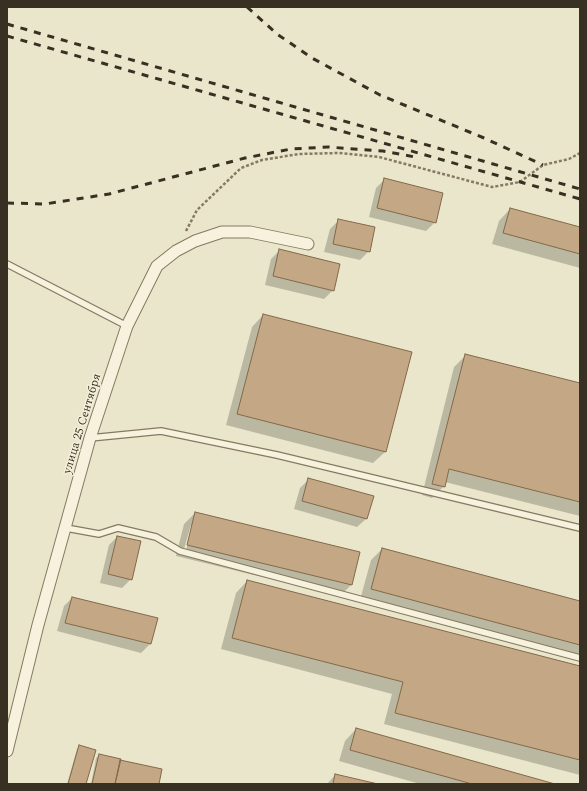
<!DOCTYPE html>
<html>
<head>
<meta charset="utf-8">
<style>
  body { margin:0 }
  #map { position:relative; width:587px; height:791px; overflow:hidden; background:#eae6cb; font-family:Spectral,serif }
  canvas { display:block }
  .frame { position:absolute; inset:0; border:8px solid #383022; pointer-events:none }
</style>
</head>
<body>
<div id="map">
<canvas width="587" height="791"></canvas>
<div class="frame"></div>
</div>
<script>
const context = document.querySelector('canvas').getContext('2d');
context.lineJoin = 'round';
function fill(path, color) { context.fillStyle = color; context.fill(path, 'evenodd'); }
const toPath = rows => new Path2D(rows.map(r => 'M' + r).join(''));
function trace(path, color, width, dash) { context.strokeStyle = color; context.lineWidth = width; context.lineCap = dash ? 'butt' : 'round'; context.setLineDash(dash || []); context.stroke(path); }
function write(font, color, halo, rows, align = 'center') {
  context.font = font + ' Spectral,serif'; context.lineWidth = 3; context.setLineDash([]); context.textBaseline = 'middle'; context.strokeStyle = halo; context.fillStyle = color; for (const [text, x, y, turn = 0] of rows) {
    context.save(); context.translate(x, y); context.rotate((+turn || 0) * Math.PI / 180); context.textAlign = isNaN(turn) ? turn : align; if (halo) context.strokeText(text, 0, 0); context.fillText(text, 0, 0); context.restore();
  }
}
fill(toPath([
  [384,180,435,222,426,231,369,217,376,188],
  [510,209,580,228,580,268,492,244,499,221],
  [339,220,369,251,360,260,324,252,330,229],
  [280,250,333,290,324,299,265,285,271,259],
  [263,315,410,353,385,452,373,463,226,425,252,327],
  [466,355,580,384,580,516,445,482,444,486,432,498,422,495,454,367],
  [309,479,366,519,357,527,294,509,300,488],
  [195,513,359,553,351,585,340,596,176,556,184,524],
  [191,525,193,525,186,550,184,549],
  [117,537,131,579,122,588,100,583,109,545],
  [382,549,580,602,580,659,360,600,371,560],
  [247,581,580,667,580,775,384,724,392,694,221,649,236,593],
  [72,598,156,619,150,644,141,653,57,631,64,606],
  [356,729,551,784,420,784,339,761,345,741],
  [79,746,85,784,67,784,77,749],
  [99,755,158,784,91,784,96,758],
  [335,775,373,784,327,784]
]), '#0003');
const building = toPath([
  [384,178,443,193,436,223,377,208,384,178],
  [510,208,580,227,580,254,503,233,510,208],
  [338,219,375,227,370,252,333,244,338,219],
  [279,249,340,264,334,291,273,276,279,249],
  [263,314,412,352,386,452,237,414,263,314],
  [465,354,580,383,580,502,449,469,445,487,432,484,465,354],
  [308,478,374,496,367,519,302,501,308,478],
  [195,512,360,552,352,585,187,545,195,512],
  [117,536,141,541,132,580,108,574,117,536],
  [382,548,580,601,580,645,371,589,382,548],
  [247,580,580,666,580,760,395,713,403,682,232,638,247,580],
  [72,597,158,618,151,644,65,623,72,597],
  [356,728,555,784,472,784,350,750,356,728],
  [79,745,96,750,86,784,68,784,79,745],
  [99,754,121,759,115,784,92,784,99,754],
  [120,760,162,769,159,784,115,784,120,760],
  [335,774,378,784,333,784,335,774]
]);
fill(building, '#c4a885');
trace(building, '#826849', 1);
const lane = toPath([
  [7,264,127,326],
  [90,438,161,431,277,455,580,528],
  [66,528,99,534,118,528,156,537,180,551,580,658]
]);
const street = toPath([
  [7,751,38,625,90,438,127,326,157,266,176,251,195,241,222,232,250,232,308,244]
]);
trace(lane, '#857a61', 8);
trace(street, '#857a61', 13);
trace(toPath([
  [186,231,197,210,241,168,262,160,299,154,339,153,379,157,492,187,520,182,543,165,569,159,580,153]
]), '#857a61', 2.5, [3, 2]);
trace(lane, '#f6f2dd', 5.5);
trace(street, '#f6f2dd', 11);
trace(toPath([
  [247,7,277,34,312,58,380,95,484,138,543,165],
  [7,24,580,189],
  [7,36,580,199],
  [7,203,45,204,109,194,245,158,291,149,328,147,383,151,415,157]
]), '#383022', 3, [7, 7]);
write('12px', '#383022', '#f3efd9', [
  ["улица 25 Сентября",83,424,-73]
]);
</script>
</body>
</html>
